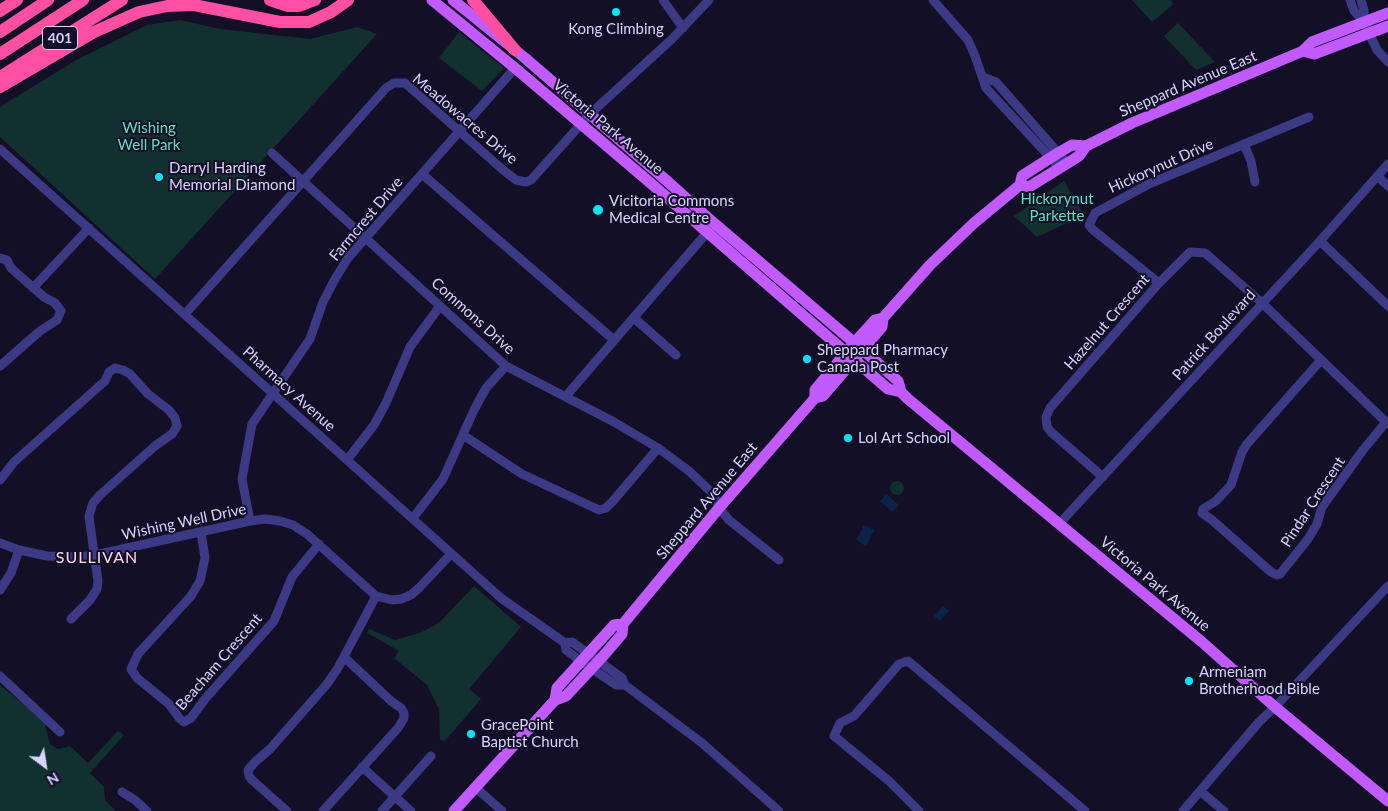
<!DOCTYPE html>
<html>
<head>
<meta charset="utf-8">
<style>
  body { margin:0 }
  #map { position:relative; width:1388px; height:811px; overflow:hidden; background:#130f26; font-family:Lato,sans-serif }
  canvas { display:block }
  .north { position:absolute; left:20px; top:741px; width:50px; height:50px; -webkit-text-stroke:4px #130f26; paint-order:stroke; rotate:149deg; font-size:14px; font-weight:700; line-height:20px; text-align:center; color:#d9d4ff }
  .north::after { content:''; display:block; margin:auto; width:18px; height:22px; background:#d9d4ff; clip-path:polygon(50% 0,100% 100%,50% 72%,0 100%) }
</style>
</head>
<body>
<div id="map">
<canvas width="1388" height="811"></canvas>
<div class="north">N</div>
</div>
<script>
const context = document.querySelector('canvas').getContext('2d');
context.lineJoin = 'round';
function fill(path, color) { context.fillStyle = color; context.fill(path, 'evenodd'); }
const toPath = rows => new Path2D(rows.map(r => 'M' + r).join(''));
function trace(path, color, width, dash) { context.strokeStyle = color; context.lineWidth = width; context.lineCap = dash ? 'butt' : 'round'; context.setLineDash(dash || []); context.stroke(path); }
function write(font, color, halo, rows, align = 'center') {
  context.font = font + ' Lato,sans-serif'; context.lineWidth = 4; context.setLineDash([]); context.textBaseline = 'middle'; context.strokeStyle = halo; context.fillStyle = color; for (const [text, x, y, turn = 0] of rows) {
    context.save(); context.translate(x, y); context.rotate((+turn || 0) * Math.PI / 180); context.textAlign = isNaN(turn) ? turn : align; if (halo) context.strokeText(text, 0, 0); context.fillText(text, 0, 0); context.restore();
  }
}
fill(toPath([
  [1132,0,1170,0,1174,4,1152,22],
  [180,20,220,29,310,39,357,27,377,34,155,279,0,137,0,107,76,60,147,25],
  [1178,23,1215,62,1196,70,1164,36],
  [459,32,504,68,482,91,439,58],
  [1064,181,1081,210,1078,218,1037,237,1014,216],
  '890 488a7 7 0 1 1 14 0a7 7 0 1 1-14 0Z',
  [474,586,521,627,469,689,481,699,444,742,440,739,439,709,427,685,394,658,399,651,367,633,369,629,395,640,422,632,439,623],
  [0,685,44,721,50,744,58,749,70,746,88,763,118,731,124,735,90,773,104,787,105,800,116,811,0,811]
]), '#12302f');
fill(toPath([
  [886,494,899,505,892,512,880,501],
  [864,525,874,530,866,546,856,540],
  [943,606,949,611,940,621,934,616]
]), '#0c2248');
trace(toPath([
  [663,0,683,28],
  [933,0,968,40,975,56,986,88,1059,167],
  [1350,0,1354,11,1364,22,1377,50,1388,62],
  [1361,0,1364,10,1364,22],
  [983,77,996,82,1067,163],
  [1244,144,1251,161,1255,182],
  [0,149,501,598,565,643,572,642,622,678,625,685,702,743,779,811],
  [272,153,506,366,614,422,658,448,689,471,710,491,714,495,719,508,729,520,779,560],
  [422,174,614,340],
  [1377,176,1388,186],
  [1320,241,1388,306],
  [0,258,7,260,11,268,21,277,44,297,55,303,61,311,57,320,40,331,0,366],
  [1159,283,1092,229,1089,225,1095,213,1149,184,1309,117],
  [33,288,89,228],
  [185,314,386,88,394,83,405,83,502,169,516,180,526,182,531,180,590,114,672,39,709,0],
  [634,318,676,355],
  [1321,360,1247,444,1242,452,1231,485,1216,501,1203,509,1202,513,1212,520,1271,572,1277,575,1280,574,1308,539,1317,524,1322,507,1363,450,1386,422],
  [566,396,711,228],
  [463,435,522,474,599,510,606,508,613,501,658,448],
  [347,460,374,425,386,403,410,347,440,306],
  [1103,477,1051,432,1047,427,1046,417,1050,408,1159,283,1190,252,1205,253,1211,258,1262,303,1388,424],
  [0,480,14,462,105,381,109,372,115,368,123,370,130,374,148,394,169,410,175,418,177,426,172,434,155,446,100,495,93,503,89,516,90,524,98,581,97,589,90,600,71,619],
  [413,518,443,479,474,410,486,388,506,366],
  [250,521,242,479,252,424,310,339,323,302,335,279,348,258,515,68],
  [1059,524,1320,241,1388,164],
  [201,532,205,558,200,581,191,596,138,654,131,669,137,678,169,704,180,719,184,722,191,718,205,699,274,621,292,577,319,544],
  [0,543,19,550,47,556,80,557,95,555,250,521,265,519,280,521,293,525,307,534,376,596,392,600,401,599,411,595,419,588,451,554],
  [0,590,11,573,19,550],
  [565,643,566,650,582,662,616,685,625,685],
  [0,676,60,732],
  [362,767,411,811],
  [475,787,502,811],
  [1200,791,1224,811],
  [122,792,135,800,147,811],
  [287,811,252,780,249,776,248,770,255,762,270,749,327,684,338,668,376,596],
  [323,811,398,728,404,718,404,713,401,708,391,701,344,657],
  [382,811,431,756],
  [919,811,889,781,834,736,840,723,854,716,899,664,908,661,1085,811],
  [1183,811,1259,722,1275,707,1388,586]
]), '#3d3a85', 9);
trace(toPath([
  [432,0,515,68,647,180,888,389,901,392,908,399,1202,642,1275,707,1388,801],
  [453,0,525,58,667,181,715,224,871,357,898,381,901,392],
  [1303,51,1314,54,1388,26],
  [1020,185,1029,187,1079,156,1086,146,1132,123,1303,51,1312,42,1388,13],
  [815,398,815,390,854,343,875,320,883,318],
  [555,700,566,696,605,654,622,634,623,624,719,508,815,398,823,396,882,327,883,318,930,265,974,223,1020,185,1022,176,1058,153,1072,145,1086,146],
  [454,811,555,700,557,688,614,625,623,624]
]), '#c25bff', 11);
trace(toPath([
  [270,0,288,6,299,6,315,0],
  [473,0,515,50],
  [0,11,17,0],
  [0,32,48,0],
  [0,54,83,0],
  [0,77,122,0],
  [0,87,94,32,139,12,167,6,194,5,280,22,309,22,331,12,348,0]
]), '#ff4fa3', 12);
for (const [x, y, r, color] of [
  [616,12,5,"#00e5ff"],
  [159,177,5,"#00e5ff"],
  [598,210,6,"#00e5ff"],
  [807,359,5,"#00e5ff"],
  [848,438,5,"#00e5ff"],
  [1189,681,5,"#00e5ff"],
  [471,734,5,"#00e5ff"]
]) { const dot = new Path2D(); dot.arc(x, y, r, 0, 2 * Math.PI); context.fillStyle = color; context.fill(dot); trace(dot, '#130f26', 2); }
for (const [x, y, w] of [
  [60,38,35]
]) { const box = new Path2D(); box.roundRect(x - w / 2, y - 11.5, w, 23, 4); context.fillStyle = '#130f26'; context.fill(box); trace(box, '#d9d4ff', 1); }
write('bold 14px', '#d9d4ff', null, [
  ["401",60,38]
]);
write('15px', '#d9d4ff', '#130f26', [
  ["Kong Climbing",616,29,"center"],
  ["Darryl Harding",169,168],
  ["Memorial Diamond",169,185],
  ["Vicitoria Commons",609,201],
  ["Medical Centre",609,218],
  ["Sheppard Pharmacy",817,350],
  ["Canada Post",817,367],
  ["Lol Art School",858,438],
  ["Armeniam",1199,672],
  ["Brotherhood Bible",1199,689],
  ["GracePoint",481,725],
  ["Baptist Church",481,742]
], 'left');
write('15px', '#d9d4ff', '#130f26', [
  ["Sheppard Avenue East",1188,84,-23],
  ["Meadowacres Drive",465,119,40],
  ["Victoria Park Avenue",608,127,40],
  ["Hickorynut Drive",1161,166,-24],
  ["Farmcrest Drive",366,219,-50],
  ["Commons Drive",473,316,42],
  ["Hazelnut Crescent",1107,322,-49],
  ["Patrick Boulevard",1214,335,-48],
  ["Pharmacy Avenue",289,389,42],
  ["Sheppard Avenue East",707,501,-50],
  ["Pindar Crescent",1313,502,-57],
  ["Wishing Well Drive",184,522,-12],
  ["Victoria Park Avenue",1155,584,40],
  ["Beacham Crescent",219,662,-49]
]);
write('15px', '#5fe0c0', '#130f26', [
  ["Wishing",149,128],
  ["Well Park",149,145],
  ["Hickorynut",1057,199],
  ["Parkette",1057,216]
]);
context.letterSpacing = '1px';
write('16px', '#ffd6f0', '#130f26', [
  ["SULLIVAN",97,558]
]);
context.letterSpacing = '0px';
</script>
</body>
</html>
